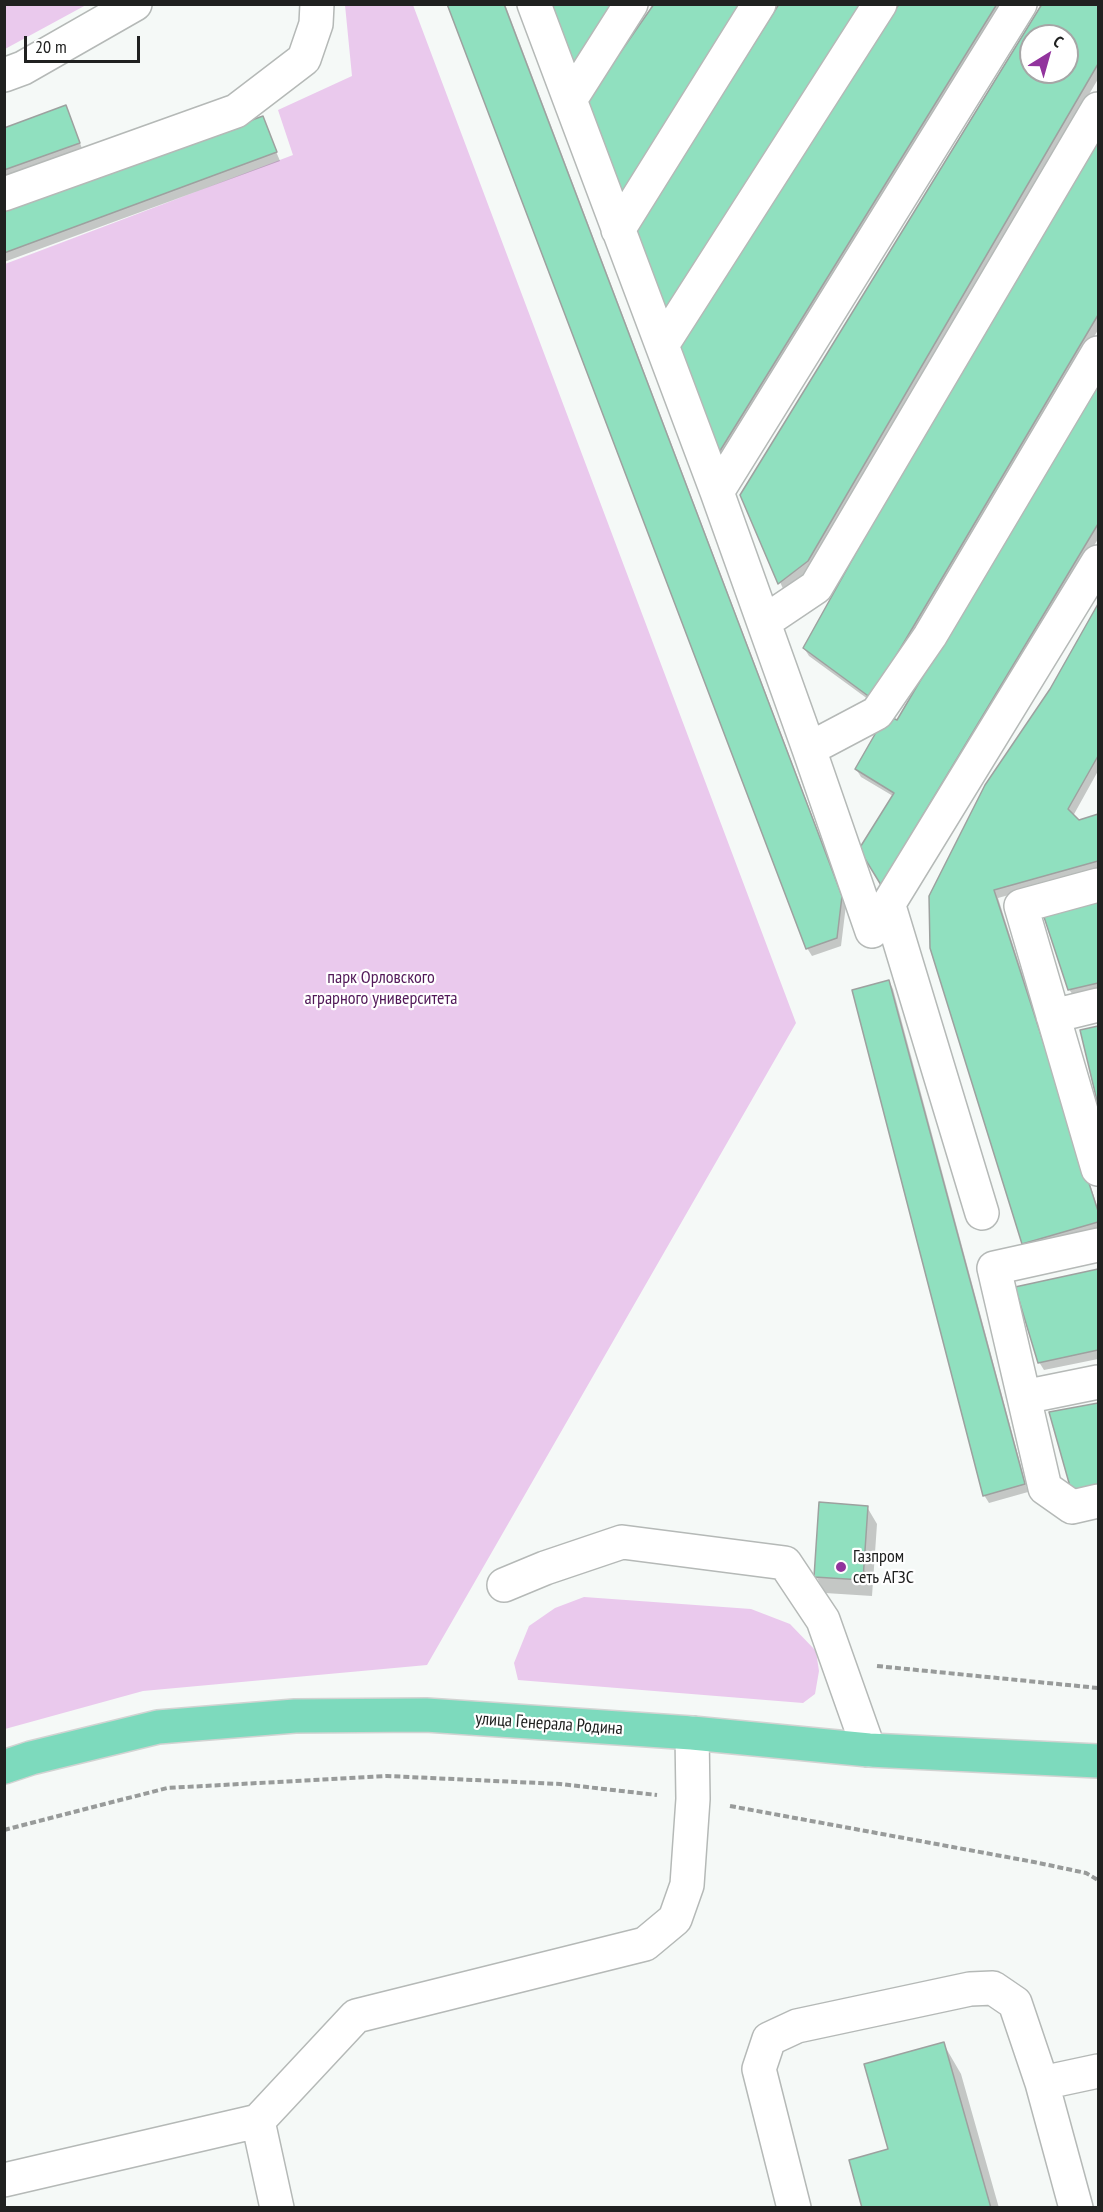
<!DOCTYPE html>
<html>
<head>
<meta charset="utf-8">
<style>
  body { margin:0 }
  #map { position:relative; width:1103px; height:2212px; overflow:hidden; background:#f5f9f7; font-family:"PT Sans Narrow",sans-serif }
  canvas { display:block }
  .frame { position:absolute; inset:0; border:6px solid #202120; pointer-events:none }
  .north { position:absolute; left:1019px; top:24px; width:60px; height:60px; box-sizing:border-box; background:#fff; border:2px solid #a6a6a6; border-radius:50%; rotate:37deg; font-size:16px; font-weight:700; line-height:24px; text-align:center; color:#202120 }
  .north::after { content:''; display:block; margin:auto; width:21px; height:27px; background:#92349d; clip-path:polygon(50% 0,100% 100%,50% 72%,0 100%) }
  .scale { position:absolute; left:24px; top:36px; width:116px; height:27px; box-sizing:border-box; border:3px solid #202120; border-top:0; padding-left:8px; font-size:18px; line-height:21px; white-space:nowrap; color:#202120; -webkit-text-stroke:4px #fff; paint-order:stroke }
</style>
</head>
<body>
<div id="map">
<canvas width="1103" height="2212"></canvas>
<div class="frame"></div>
<div class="north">С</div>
<div class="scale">20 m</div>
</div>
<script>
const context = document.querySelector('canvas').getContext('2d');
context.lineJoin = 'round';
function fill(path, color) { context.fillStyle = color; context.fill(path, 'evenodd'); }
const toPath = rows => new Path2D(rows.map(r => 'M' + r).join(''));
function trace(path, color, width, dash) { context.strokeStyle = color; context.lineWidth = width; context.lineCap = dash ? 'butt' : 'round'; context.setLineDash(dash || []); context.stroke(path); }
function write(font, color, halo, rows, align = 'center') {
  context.font = font + ' "PT Sans Narrow",sans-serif'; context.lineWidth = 4.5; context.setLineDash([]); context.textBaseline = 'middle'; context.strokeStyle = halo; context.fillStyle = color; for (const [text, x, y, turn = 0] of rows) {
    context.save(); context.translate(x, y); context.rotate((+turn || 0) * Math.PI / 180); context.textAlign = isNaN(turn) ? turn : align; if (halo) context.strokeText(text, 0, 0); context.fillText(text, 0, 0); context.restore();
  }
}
fill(toPath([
  [5,4,86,4,86,5,5,49],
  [345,5,413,5,796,1023,427,1665,143,1691,5,1729,5,264,293,155,278,110,352,76],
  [584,1597,751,1609,790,1624,816,1651,819,1671,815,1694,803,1703,518,1680,514,1663,529,1626,555,1608]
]), '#eac9ed');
fill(toPath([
  [449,4,505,4,846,905,841,946,812,956,807,948],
  [901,4,1006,4,724,460,680,346],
  [1044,4,1098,4,1098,79,812,569,784,591,742,495],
  [1031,36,1067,36,1067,72,1031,72],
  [66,107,83,151,4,179,4,129],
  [262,118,280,161,4,262,4,212],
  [1098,131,1098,330,876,705,809,656,804,648],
  [1098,382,1098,539,886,891,893,796,861,777,856,769,898,722],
  [1098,607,1098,771,1073,816,1079,822,1098,815,1098,870,998,898,1098,1209,1098,1231,1028,1252,1024,1244,931,948,1051,690],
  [1098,902,1098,991,1074,997,1069,989,1045,915],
  [889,981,893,989,1028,1492,989,1503,984,1495],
  [1098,1027,1098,1099,1082,1031],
  [1098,1270,1098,1359,1044,1370,1039,1362,1017,1288],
  [1098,1404,1098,1493,1077,1497,1051,1414],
  [867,1507,877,1524,872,1596,825,1593,816,1576],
  [943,2043,961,2074,999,2208,864,2208]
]), '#0003');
const building = toPath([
  [447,4,504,4,842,896,837,938,806,949,447,4],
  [549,4,612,4,570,71,549,4],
  [654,4,743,4,624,201,583,106,654,4],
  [779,4,865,4,668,313,633,235,779,4],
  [899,4,997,4,718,454,679,346,899,4],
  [1042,4,1098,4,1098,64,808,561,778,584,740,495,1042,4],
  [1031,36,1067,36,1067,72,1031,72,1031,36],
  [66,105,80,143,4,170,4,128,66,105],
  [263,116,277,152,4,253,4,210,263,116],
  [1098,128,1098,315,871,698,803,648,1050,204,1098,128],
  [1098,379,1098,524,881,885,859,849,894,793,855,769,886,715,897,720,1098,379],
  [1098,604,1098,756,1068,809,1079,820,1098,814,1098,861,994,890,1098,1211,1098,1222,1022,1244,930,948,929,896,985,785,1050,689,1098,604],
  [1098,900,1098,983,1068,990,1043,914,1098,900],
  [889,980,1025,1484,983,1496,852,990,889,980],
  [1098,1026,1098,1105,1080,1030,1098,1026],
  [1098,1269,1098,1350,1038,1363,1015,1287,1098,1269],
  [1098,1403,1098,1485,1071,1490,1049,1412,1098,1403],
  [819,1502,868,1506,863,1580,814,1577,819,1502],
  [944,2042,991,2208,862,2208,849,2160,888,2149,864,2064,944,2042]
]);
fill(building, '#90e0bf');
trace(building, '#9da19f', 1.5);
const minor = toPath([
  [534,4,717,492],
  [4,75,23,68,135,4],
  [570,100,631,4],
  [4,194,236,111,304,59,316,24,317,4],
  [618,230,759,4],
  [662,345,880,4],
  [764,622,816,587,1098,109],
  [809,749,877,713,930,636,1098,353],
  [1098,885,1021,906,1098,1169],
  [889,906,982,1213],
  [872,931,809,749,717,492,1020,4],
  [872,931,1098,562],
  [1053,1016,1098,1005],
  [1098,1245,994,1268,1045,1488,1072,1507,1098,1501],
  [1024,1397,1098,1382],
  [504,1585,545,1568,622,1542,785,1563,823,1620,869,1750],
  [1042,2083,1098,2071],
  [258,2121,277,2208],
  [4,2180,258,2121,356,2016,645,1944,675,1919,687,1885,693,1799,692,1733],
  [794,2208,759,2069,769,2039,797,2026,970,1989,993,1988,1015,2003,1042,2083,1076,2208]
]);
const major = toPath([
  [4,1767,31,1758,158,1727,295,1716,426,1715,692,1733,869,1750,1098,1761]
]);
trace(minor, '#b5b9b7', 36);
trace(major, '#d2d3d2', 36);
trace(toPath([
  [877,1666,1098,1688],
  [730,1806,1034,1862,1086,1873,1098,1880],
  [4,1830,167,1788,387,1776,560,1784,657,1795]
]), '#989b9a', 4, [6, 3]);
trace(minor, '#fff', 33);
trace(major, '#7ddabd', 33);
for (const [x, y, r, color] of [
  [841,1567,6,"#92349d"]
]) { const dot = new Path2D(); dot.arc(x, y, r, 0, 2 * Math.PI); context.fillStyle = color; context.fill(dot); trace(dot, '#fff', 2); }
write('18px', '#521959', '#fff', [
  ["парк Орловского",381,978],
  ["аграрного университета",381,999]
]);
write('18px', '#202120', '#fff', [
  ["Газпром",853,1557],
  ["сеть АГЗС",853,1578]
], 'left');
write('18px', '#202120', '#fff', [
  ["улица Генерала Родина",549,1724,4]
]);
</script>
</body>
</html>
